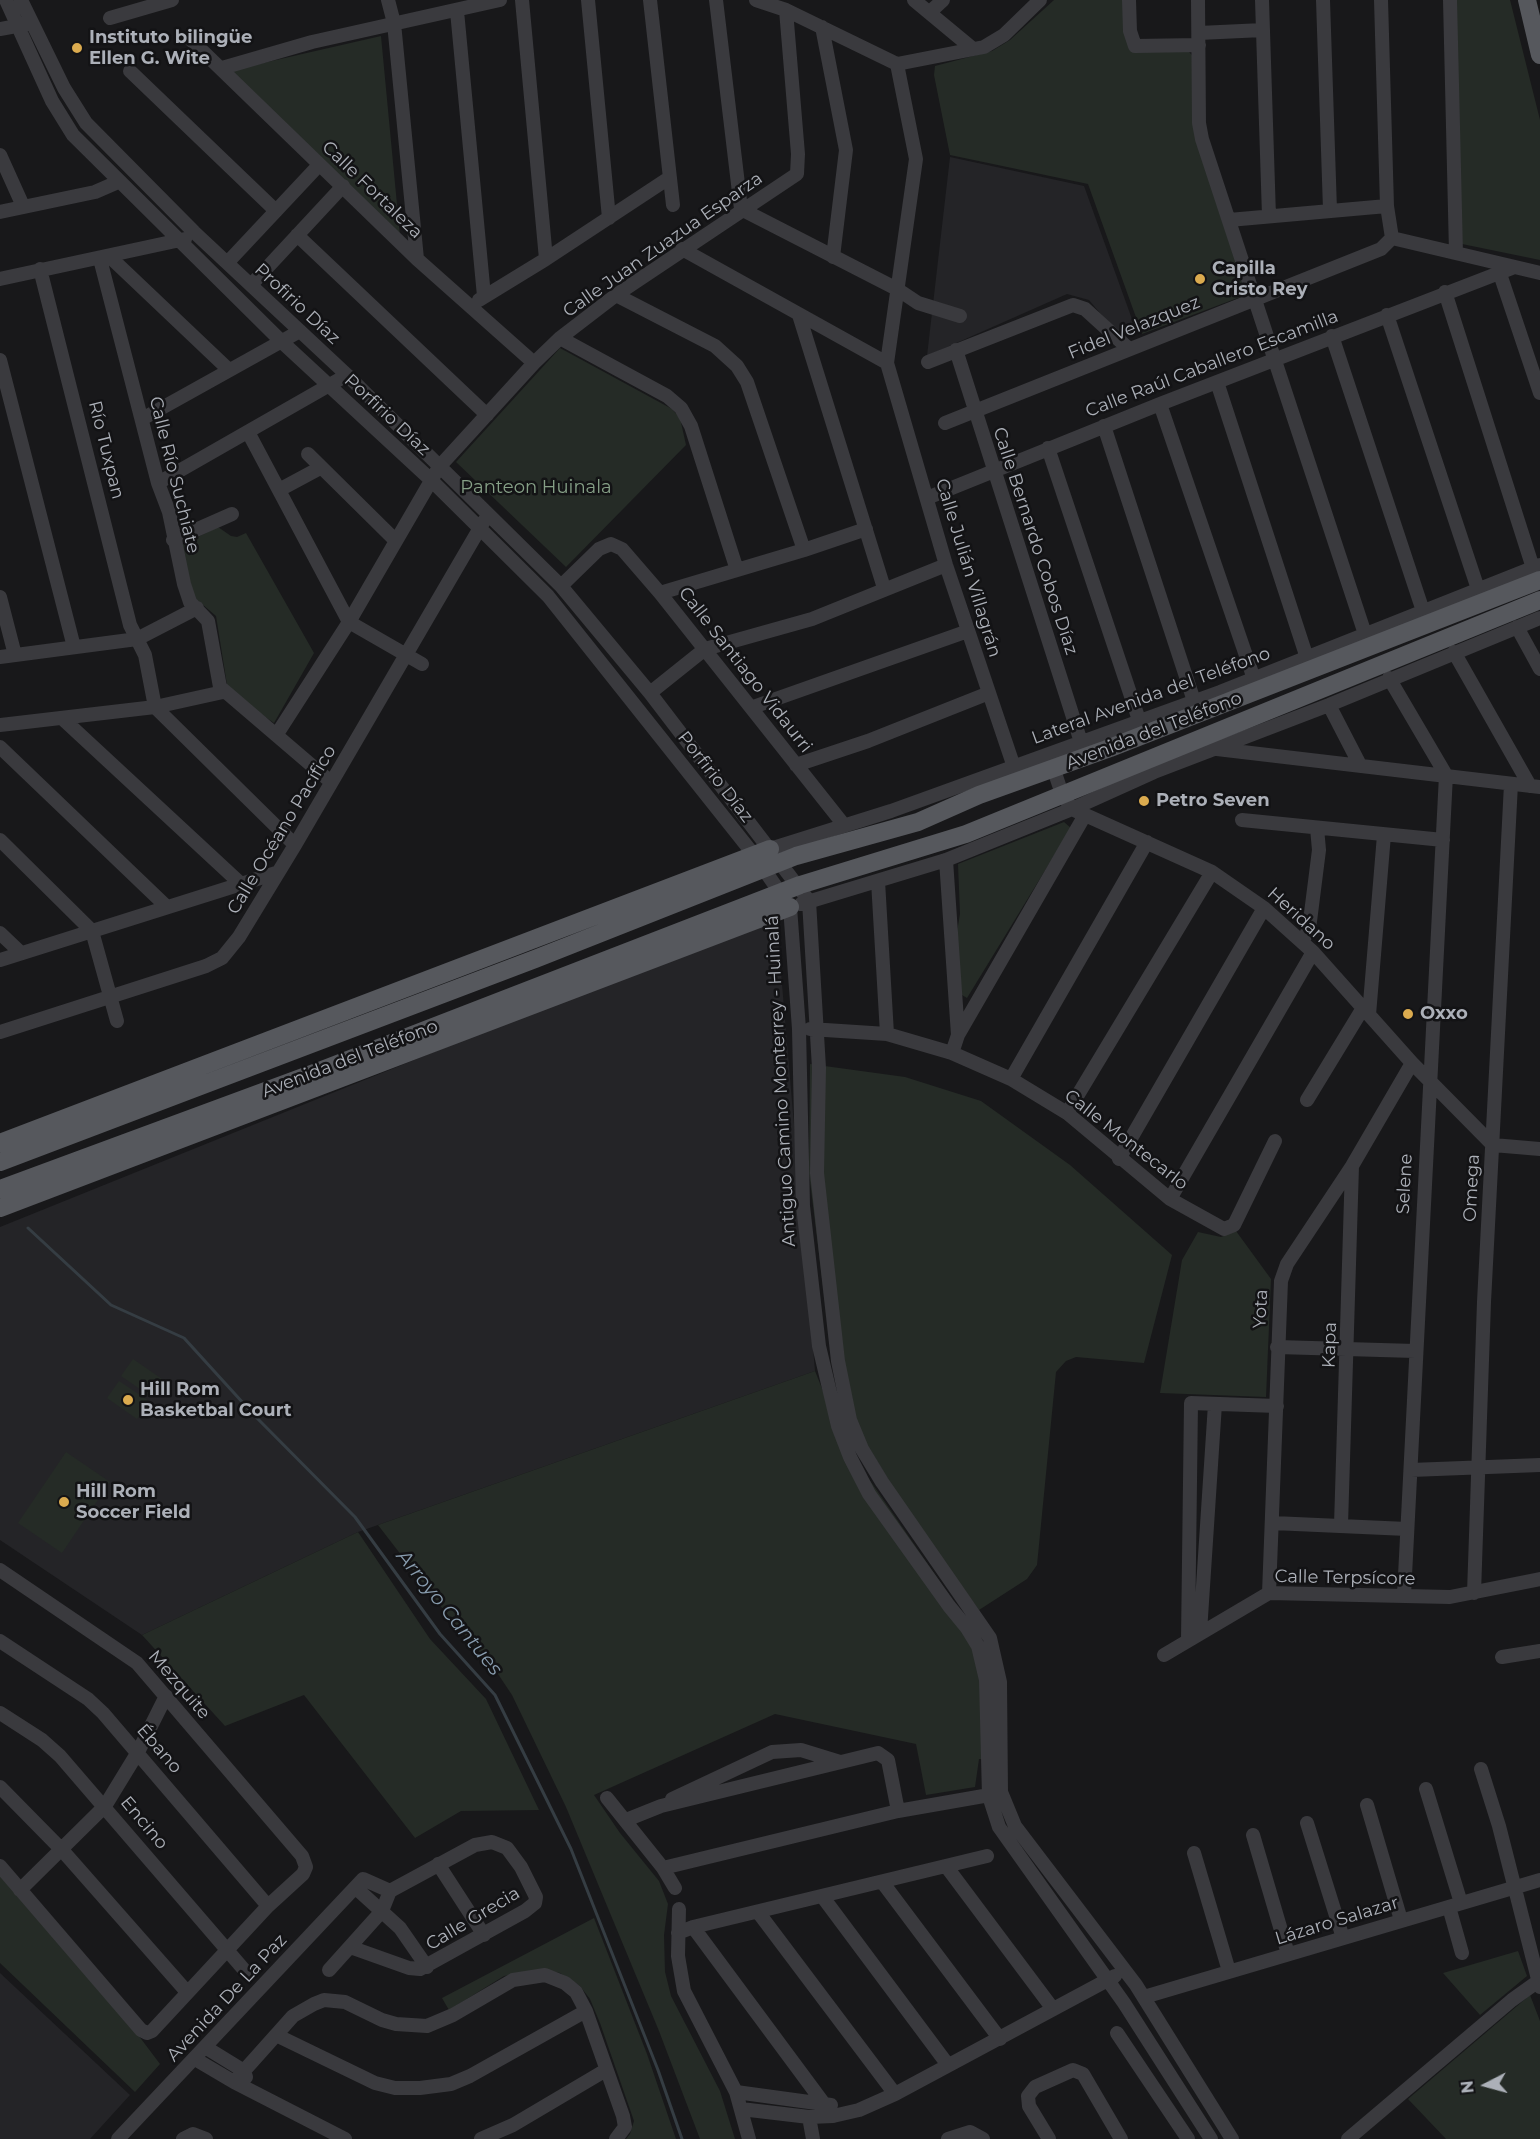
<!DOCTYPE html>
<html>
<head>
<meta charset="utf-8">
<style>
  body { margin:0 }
  #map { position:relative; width:1540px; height:2139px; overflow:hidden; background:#18181a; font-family:Montserrat,sans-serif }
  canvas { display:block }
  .north { position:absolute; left:1456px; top:2055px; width:60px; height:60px; -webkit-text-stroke:4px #131315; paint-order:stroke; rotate:264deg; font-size:16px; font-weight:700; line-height:24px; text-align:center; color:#acb0b8 }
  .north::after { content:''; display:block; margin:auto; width:21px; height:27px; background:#acb0b8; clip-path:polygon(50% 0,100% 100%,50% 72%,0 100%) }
</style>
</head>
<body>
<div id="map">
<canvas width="1540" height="2139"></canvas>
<div class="north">N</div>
</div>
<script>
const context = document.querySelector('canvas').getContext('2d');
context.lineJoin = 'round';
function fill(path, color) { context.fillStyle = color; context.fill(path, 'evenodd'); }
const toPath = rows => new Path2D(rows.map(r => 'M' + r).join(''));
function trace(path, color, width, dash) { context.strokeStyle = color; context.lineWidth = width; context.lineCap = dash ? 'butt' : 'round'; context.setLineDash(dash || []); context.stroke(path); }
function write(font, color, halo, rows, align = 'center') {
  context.font = font + ' Montserrat,sans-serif'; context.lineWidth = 5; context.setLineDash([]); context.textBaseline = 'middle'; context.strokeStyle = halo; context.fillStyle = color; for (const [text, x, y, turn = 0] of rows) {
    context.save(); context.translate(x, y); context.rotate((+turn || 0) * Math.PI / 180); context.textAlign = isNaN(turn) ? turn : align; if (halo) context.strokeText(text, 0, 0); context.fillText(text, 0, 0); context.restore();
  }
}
fill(toPath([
  [950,157,1084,186,1137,333,1121,338,1089,300,1067,294,927,356],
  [776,914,815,1371,358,1532,142,1635,0,1540,0,1227],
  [0,1973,130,2095,90,2139,0,2139]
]), '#242427');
fill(toPath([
  [1054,0,1127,0,1137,51,1189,52,1192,55,1196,122,1245,289,1243,296,1142,334,1088,184,950,155,934,75,935,66,992,51,1010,40],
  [1454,0,1510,0,1540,120,1540,260,1462,244],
  [381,36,400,236,228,71],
  [560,348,672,409,680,418,686,445,566,567,456,462],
  [218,527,231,536,237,537,246,533,314,653,274,723,228,691,216,616,195,598,179,546],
  [1064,822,1071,828,967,998,957,992,955,944,960,914,958,864],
  [810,1064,905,1077,981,1101,1070,1165,1172,1255,1144,1363,1076,1357,1066,1361,1056,1372,1037,1565,1027,1579,979,1610,914,1522,854,1423,832,1360,809,1173],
  [1236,1231,1271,1279,1266,1397,1160,1393,1182,1260,1198,1232,1221,1237],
  [133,1359,162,1379,150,1396,121,1376],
  [815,1371,844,1443,979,1638,988,1759,979,1759,975,1787,926,1795,916,1744,775,1714,594,1795,620,1833,659,1881,668,1904,664,1935,665,1972,671,1996,720,2091,735,2139,700,2139,659,2031,566,1807,512,1695,494,1668,449,1617,378,1525],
  [119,1381,149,1401,137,1419,107,1398],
  [66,1452,110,1482,62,1553,18,1523],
  [358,1532,430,1639,486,1699,539,1810,461,1811,415,1838,304,1695,225,1726,142,1635],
  [0,1876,108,1995,160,2064,135,2092,0,1963],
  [594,1918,647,2054,676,2139,626,2139,630,2134,634,2121,600,2023,590,1999,580,1986,560,1973,542,1969,504,1976,449,2010,442,1998],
  [1518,1951,1527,1976,1480,2015,1443,1973],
  [1530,1995,1540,2021,1540,2139,1446,2139,1408,2099]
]), '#252b26');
trace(toPath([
  [28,1228,111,1305,184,1338,254,1415,355,1517,440,1634,495,1695,571,1849,658,2070,682,2139]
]), '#353d43', 3);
trace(toPath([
  [6,0,52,101,73,135,282,342,430,479,548,596,754,855,790,907,799,1029,803,1206,819,1346,838,1426,850,1457,869,1494,949,1606,967,1628,978,1646,986,1680,989,1796,999,1827,1124,2003,1211,2139],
  [21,0,64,88,86,123,194,232,347,375,561,586,650,693,809,901,819,1068,817,1173,838,1361,850,1420,862,1449,882,1482,990,1638,1000,1682,1001,1792,1015,1826,1136,1985,1232,2139],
  [388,0,394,23,417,259],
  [522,0,546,259],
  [588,0,609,218],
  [650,0,673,205],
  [716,0,741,209,897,289,918,303,960,316],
  [756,0,786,10,897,64],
  [914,0,973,49],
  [1129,0,1130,31,1135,46,1199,45],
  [1198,0,1199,123,1202,139,1365,634],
  [1262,0,1269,216],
  [1323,0,1330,210],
  [1381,0,1387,206,1392,238],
  [1450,0,1456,253],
  [457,11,484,296],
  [930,12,943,0],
  [110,18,172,0],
  [822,27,846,150,833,257],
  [0,29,27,24],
  [1199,33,1263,30],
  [189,38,417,259,534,363],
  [897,64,916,159,887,363,946,565,1016,773],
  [897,64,984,47,1004,35,1040,0],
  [222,68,312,42,500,0],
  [130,71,276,211],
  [0,155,23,206],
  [0,212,95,192,118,182],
  [1229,220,1387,206],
  [297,235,487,415],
  [1392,238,1540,273],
  [682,249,887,363],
  [110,257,228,369],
  [100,259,158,483,169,512,184,584,190,602,208,621,220,687,331,782],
  [228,262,319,165],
  [40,269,130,625,145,655,155,707,295,845],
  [1499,271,1540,393],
  [0,279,185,239],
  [251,285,343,186],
  [1445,292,1533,568],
  [616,295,715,346,737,366,747,382,804,550],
  [479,300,546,259,669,178],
  [799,315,884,588],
  [1387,315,1478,589],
  [1332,336,1423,611],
  [560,338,667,396,681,408,691,426,737,570],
  [956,350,1081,742],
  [0,360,74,647],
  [928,362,1073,305,1085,309,1129,349],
  [1217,382,1307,658],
  [1160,404,1254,679],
  [142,419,300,331],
  [945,423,1381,249,1392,238],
  [1104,426,1194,701],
  [248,432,349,622,422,664],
  [1048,448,1139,720],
  [308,454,395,540],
  [158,483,347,375],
  [279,490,320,468],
  [927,498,1160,404,1512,268],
  [173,540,232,514],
  [561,586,599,549,611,544,622,549,660,593,844,825],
  [660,593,804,550,866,529],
  [0,597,15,655],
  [1517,627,1540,669],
  [1454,652,1530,786],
  [0,657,137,639,197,608],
  [1389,678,1446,775,1404,1595],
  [650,693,705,649,812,619,946,565],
  [1329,705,1360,765],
  [753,707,968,631],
  [63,719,241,884],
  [0,725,155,707,223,692],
  [277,734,349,622,439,467,534,363,560,338,616,295,797,174,798,154,786,10],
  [0,747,167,907],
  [1217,749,1540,787],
  [796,765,868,741,989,693],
  [1054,770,1062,794,1072,809,1212,872,1264,908,1313,952,1412,1063,1493,1145,1540,1149],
  [1242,820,1443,840],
  [0,840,92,931,117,1021],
  [770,849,891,811,1220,692,1540,565],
  [946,860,958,1035],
  [878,881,887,1034],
  [801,904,946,860,1072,809,1154,772,1329,705,1540,618],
  [0,933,21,953],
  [1302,942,1309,929,1319,850,1317,828],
  [0,960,276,873],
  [1369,1015,1384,835],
  [810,1029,887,1034,952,1053,1011,1079,1067,1113,1170,1199,1224,1229,1234,1225,1275,1141],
  [0,1032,206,966,222,958,239,937,295,845,484,521],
  [952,1053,958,1035,1085,815],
  [1011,1079,1147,842],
  [1307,1100,1363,1008],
  [1067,1113,1212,872],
  [1119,1159,1264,908],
  [1170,1199,1313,952],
  [1277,1347,1415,1351],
  [1411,1470,1540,1465],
  [1273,1523,1407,1529],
  [1341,1525,1352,1166],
  [0,1570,137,1663,302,1856,306,1867,303,1874,268,1906,152,2031,147,2033,141,2030,0,1866],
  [1269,1593,1281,1281,1287,1264,1352,1166,1412,1063],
  [1474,1593,1484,1302,1511,784],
  [1200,1632,1215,1404],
  [1188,1639,1191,1403,1277,1406],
  [0,1641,88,1699,103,1713,268,1906],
  [1164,1655,1269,1593,1450,1597,1540,1579],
  [1502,1657,1540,1651],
  [0,1713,42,1740,60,1756,246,1972],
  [1481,1769,1499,1826,1540,1987],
  [0,1787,62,1850,187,1992],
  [1426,1789,1461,1903],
  [607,1798,663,1868,675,1888],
  [672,1799,772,1752,801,1750,840,1762],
  [1367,1805,1401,1920],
  [626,1820,661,1806,878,1753,888,1760,898,1811],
  [1307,1823,1343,1938],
  [1253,1835,1288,1954],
  [1194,1853,1229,1971],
  [438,1864,484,1935],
  [946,1866,1053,2009],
  [663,1868,898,1811,995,1794],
  [883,1883,1000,2039],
  [356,1888,400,1928,427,1967],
  [20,1890,105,1806,138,1752,166,1696],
  [822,1896,948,2065],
  [1449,1907,1462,1953],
  [679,1909,678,1956,684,1991,736,2092,749,2139],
  [758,1912,895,2094],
  [693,1927,833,2116],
  [678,1933,693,1927,987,1856],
  [329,1970,382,1911,390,1891,475,1845,492,1842,507,1848,521,1867,536,1897,535,1903,525,1911,420,1969,409,1968,350,1947],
  [1144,1997,1540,1880],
  [1117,2033,1188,2139],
  [278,2036,375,2083,395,2088,420,2088,451,2084,470,2076,586,2011],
  [205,2047,244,2071,246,2077],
  [195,2059,234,2082,345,2139],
  [234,2082,293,2016,314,2004,324,2000,345,2002,382,2020,396,2024,427,2026,453,2015,513,1980,545,1975,565,1983,576,1992,586,2011,623,2116,625,2127,616,2139],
  [736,2092,831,2105],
  [741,2109,809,2117,833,2116,859,2110,895,2094,1115,1976],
  [809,2117,813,2139],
  [118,2139,363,1879,390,1891],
  [183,2139,193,2134,206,2139],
  [481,2139,513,2125,606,2070],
  [948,2139,970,2132,983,2139],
  [1049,2139,1029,2106,1028,2096,1035,2087,1073,2070,1083,2074,1121,2139],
  [1348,2139,1512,2000,1540,1980]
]), '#3a3a3e', 14);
trace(toPath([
  [1527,0,1540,55],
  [0,1143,770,849],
  [0,1162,535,959,796,856,918,822,979,795,1110,748,1540,580],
  [0,1189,317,1072,800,885,966,834,1540,600],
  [0,1208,790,907]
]), '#56585d', 18);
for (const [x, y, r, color] of [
  [77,48,6,"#dbab4f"],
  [1200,279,6,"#dbab4f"],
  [1144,801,6,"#dbab4f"],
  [1408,1014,6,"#dbab4f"],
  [128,1400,6,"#dbab4f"],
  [64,1502,6,"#dbab4f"]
]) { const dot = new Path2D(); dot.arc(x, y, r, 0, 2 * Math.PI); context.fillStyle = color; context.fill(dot); trace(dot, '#131315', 2); }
write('bold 18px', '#acb0b8', '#131315', [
  ["Instituto bilingüe",89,38],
  ["Ellen G. Wite",89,59],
  ["Capilla",1212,269],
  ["Cristo Rey",1212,290],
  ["Petro Seven",1156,801],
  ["Oxxo",1420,1014],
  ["Hill Rom",140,1390],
  ["Basketbal Court",140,1411],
  ["Hill Rom",76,1492],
  ["Soccer Field",76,1513]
], 'left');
write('18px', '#acb0b8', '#131315', [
  ["Calle Fortaleza",372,190,44],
  ["Calle Juan Zuazua Esparza",663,245,-35],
  ["Profirio Díaz",297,304,43],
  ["Fidel Velazquez",1134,328,-22],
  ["Calle Raúl Caballero Escamilla",1212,364,-21],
  ["Porfirio Díaz",387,415,43],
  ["Río Tuxpan",106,450,76],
  ["Calle Río Suchiate",174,475,76],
  ["Calle Bernardo Cobos Díaz",1035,541,72],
  ["Calle Julián Villagrán",968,568,73],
  ["Calle Santiago Vidaurri",745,670,52],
  ["Lateral Avenida del Teléfono",1151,696,-20],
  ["Avenida del Teléfono",1154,731,-21],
  ["Porfirio Díaz",715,777,52],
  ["Calle Océano Pacífico",282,830,-59],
  ["Heridano",1301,919,42],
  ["Avenida del Teléfono",350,1059,-21],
  ["Antiguo Camino Monterrey - Huinalá",781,1081,-93],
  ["Calle Montecarlo",1126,1140,38],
  ["Selene",1405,1184,-87],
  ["Omega",1472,1188,-87],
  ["Yota",1261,1309,-87],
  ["Kapa",1330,1345,-88],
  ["Calle Terpsícore",1345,1578,1],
  ["Mezquite",179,1685,49],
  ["Ébano",159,1749,49],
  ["Encino",144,1823,50],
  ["Calle Grecia",473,1919,-31],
  ["Lázaro Salazar",1337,1921,-17],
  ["Avenida De La Paz",227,1998,-47]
]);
write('18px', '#86a087', '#131315', [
  ["Panteon Huinala",536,488]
]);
write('italic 20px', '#889cae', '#131315', [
  ["Arroyo Cantues",449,1613,51]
]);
</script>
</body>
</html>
